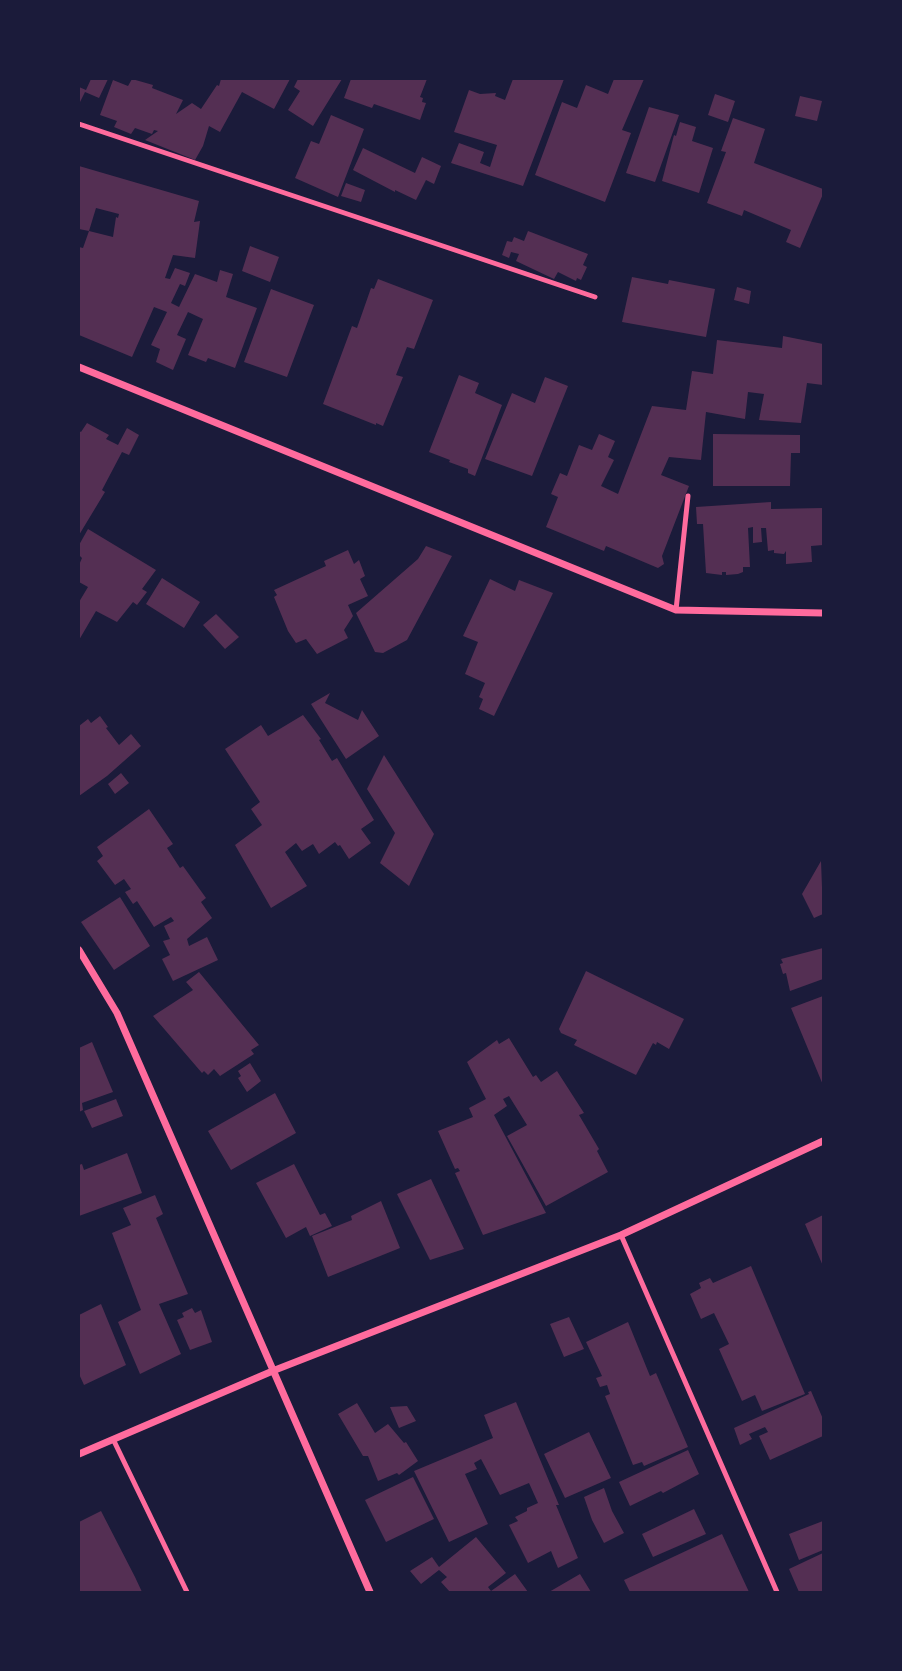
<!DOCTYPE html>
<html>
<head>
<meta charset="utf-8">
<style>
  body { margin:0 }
  #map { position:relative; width:902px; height:1671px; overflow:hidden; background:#1b1b3a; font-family:Poppins,sans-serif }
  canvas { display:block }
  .frame { position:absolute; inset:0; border:80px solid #1b1b3a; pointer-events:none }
</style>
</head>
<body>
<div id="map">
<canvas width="902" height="1671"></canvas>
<div class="frame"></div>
</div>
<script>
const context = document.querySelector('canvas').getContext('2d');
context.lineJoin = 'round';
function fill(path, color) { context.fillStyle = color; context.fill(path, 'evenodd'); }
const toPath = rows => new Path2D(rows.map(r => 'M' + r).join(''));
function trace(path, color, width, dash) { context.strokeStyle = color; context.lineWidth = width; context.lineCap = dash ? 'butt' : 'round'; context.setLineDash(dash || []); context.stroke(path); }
fill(toPath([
  [91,79,108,79,99,98,85,92,79,104,79,87,86,90],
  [132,79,153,85,152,88,183,100,176,114,192,103,201,109,217,85,219,86,221,79,290,79,274,109,242,92,220,132,209,126,203,146,195,160,145,140,158,131,154,130,152,134,135,128,131,134,114,127,117,121,100,115,113,80,128,86],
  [298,79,342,79,313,126,288,110,300,91,294,87],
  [351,79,427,79,420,97,423,98,422,102,426,103,420,120,374,104,372,108,344,98],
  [513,79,564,79,523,186,451,163,459,143,484,152,480,163,490,167,497,145,454,132,469,90,480,94,496,93,495,96,505,100],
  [614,79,644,79,622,130,631,133,605,202,535,175,562,102,577,108,586,85,608,94],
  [715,94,735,101,728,122,708,115],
  [800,96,822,101,817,121,795,116],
  [649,107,679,115,655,182,626,173],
  [331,115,364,129,338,197,295,178,311,141,319,144],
  [733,118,765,129,754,163,823,189,823,194,800,248,786,242,791,230,744,210,742,216,707,203,726,152,721,151],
  [680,122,696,127,692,141,713,148,699,193,662,181,674,135,676,136],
  [363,148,415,173,422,157,441,166,434,184,426,180,416,200,395,190,395,192,353,170],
  [79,166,199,201,194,222,200,221,195,258,173,255,165,278,170,279,175,268,190,273,185,286,180,284,171,303,179,307,195,274,217,282,220,270,233,274,226,297,257,308,235,368,208,358,206,362,188,355,203,319,188,312,177,335,186,339,173,370,156,362,160,349,151,345,167,312,154,307,132,357,79,335,79,247,83,248,89,231,113,237,116,217,118,218,119,214,96,208,89,231,79,229],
  [346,183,365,190,361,202,341,196],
  [528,231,588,254,583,265,587,267,581,280,577,278,576,281,558,272,554,279,516,261,519,254,511,252,509,258,502,255,507,241,512,242,514,237,524,241],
  [250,246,279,257,270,282,242,271],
  [632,277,668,284,669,280,715,289,706,337,622,322],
  [378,279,433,300,414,349,407,347,396,375,403,377,383,426,376,423,376,425,323,404,352,326,357,328,371,288,374,289],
  [737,287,751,291,749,304,734,300],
  [271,289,314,305,287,377,244,362],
  [783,336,823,344,823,385,807,383,801,423,759,420,764,394,748,392,745,419,706,412,701,460,669,457,661,475,689,486,662,556,664,564,658,568,606,546,604,551,546,527,558,497,551,494,560,473,567,476,579,445,592,450,599,434,615,441,608,457,614,460,601,486,618,494,652,406,686,410,692,371,713,374,717,340,782,348],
  [459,375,479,383,475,393,502,405,475,476,468,473,468,469,449,462,450,460,429,452],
  [545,377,568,386,532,476,485,459,512,393,535,403],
  [87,423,109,435,106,439,118,445,127,428,139,435,129,455,122,452,102,490,105,492,79,535,79,431,81,432],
  [713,434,800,435,800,453,791,453,790,486,713,486],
  [771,502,771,509,823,508,823,545,811,546,812,562,786,564,786,551,784,554,774,553,774,550,768,551,766,528,761,528,762,542,753,543,753,527,748,528,750,567,743,567,743,572,738,574,726,575,726,572,722,572,722,575,706,573,703,524,697,524,696,507],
  [88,529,156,570,142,589,147,592,137,605,133,602,117,622,96,611,79,640,79,602,88,587,79,582,79,565,82,558,79,555,79,545],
  [426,546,452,556,407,640,383,653,375,652,356,613,418,559],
  [348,550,354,564,359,560,365,576,360,579,368,596,348,605,353,616,344,630,348,638,317,654,306,639,296,643,288,631,274,597,277,595,274,590,326,566,324,561],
  [162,578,200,602,184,628,146,604],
  [490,579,515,591,519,580,553,593,494,716,479,709,483,699,479,697,485,683,465,674,478,642,463,636],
  [216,614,239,637,225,649,203,625],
  [330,693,325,703,358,720,362,710,379,736,346,759,311,704],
  [303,715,321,739,319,740,332,761,337,758,374,820,361,829,371,843,349,859,340,845,338,846,335,842,319,854,313,844,302,851,296,843,285,852,307,886,271,908,235,845,262,825,251,809,260,802,225,749,261,725,268,736],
  [100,716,108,727,106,728,119,745,131,734,141,746,107,776,79,796,79,726,88,719,91,723],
  [384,755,434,834,409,886,380,863,395,833,367,789],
  [121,773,129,783,115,794,108,784],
  [149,809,173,844,167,848,180,868,183,866,206,898,201,902,212,918,187,939,189,946,207,937,218,960,173,981,162,959,170,955,163,941,170,939,164,926,174,921,171,917,154,927,137,901,133,904,125,892,131,889,124,879,115,885,97,861,103,856,97,847],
  [821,861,823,914,814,918,802,894],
  [120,897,150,946,114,970,81,922],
  [823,948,823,979,790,991,786,973,783,974,780,964,783,963,781,959],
  [586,971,684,1019,669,1049,657,1042,656,1045,653,1043,636,1075,574,1045,577,1040,561,1033,559,1029],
  [199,972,259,1045,251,1050,254,1054,220,1076,214,1069,208,1075,204,1071,202,1073,153,1016,193,990,186,982],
  [823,996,823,1085,791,1008],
  [509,1038,533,1077,536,1075,541,1082,557,1071,584,1113,579,1115,599,1149,597,1151,608,1172,546,1206,507,1136,527,1125,509,1096,503,1099,507,1106,494,1115,546,1213,483,1235,455,1173,460,1171,458,1168,455,1169,438,1131,473,1117,469,1108,486,1099,467,1062,497,1040,499,1044],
  [92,1042,113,1092,82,1103,83,1110,79,1112,79,1048],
  [250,1063,261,1081,247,1092,238,1078,241,1076,238,1071],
  [275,1093,296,1133,231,1170,208,1131],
  [116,1099,123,1116,92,1128,84,1111],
  [127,1153,142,1193,79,1216,79,1165,82,1164,84,1170],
  [294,1164,320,1215,325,1213,332,1226,310,1236,306,1227,286,1238,256,1183],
  [431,1179,464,1249,430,1260,397,1194],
  [155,1195,163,1214,156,1218,188,1294,159,1304,181,1354,140,1374,118,1322,141,1310,112,1233,131,1225,123,1208],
  [381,1201,400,1248,328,1277,312,1236,352,1220,351,1216],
  [823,1215,823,1266,805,1224],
  [751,1266,805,1394,762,1411,755,1395,742,1401,719,1349,729,1344,714,1313,701,1319,690,1294,701,1288,699,1283,710,1278,713,1283],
  [101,1304,126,1365,84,1385,79,1374,79,1315],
  [192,1308,195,1313,201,1310,212,1342,190,1350,177,1320,184,1317,182,1313],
  [569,1317,584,1349,564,1357,550,1324],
  [628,1322,650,1376,656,1373,688,1447,644,1466,642,1462,633,1465,605,1396,610,1394,607,1385,600,1387,596,1378,602,1376,586,1342],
  [811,1391,823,1419,823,1436,770,1460,759,1436,768,1432,765,1427,749,1434,752,1439,740,1445,734,1428,809,1394,808,1392],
  [516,1402,559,1505,556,1505,578,1558,558,1568,551,1551,528,1563,509,1525,518,1521,515,1517,527,1511,527,1508,538,1503,529,1483,500,1495,481,1459,474,1463,477,1469,465,1474,488,1524,449,1542,414,1471,493,1438,484,1415],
  [357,1403,375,1433,388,1424,404,1443,406,1442,418,1461,399,1475,397,1473,378,1481,368,1456,363,1456,338,1414],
  [407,1406,416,1421,399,1428,390,1407],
  [589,1432,611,1478,565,1498,544,1454],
  [688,1450,699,1474,663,1493,661,1491,630,1506,619,1482],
  [413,1477,434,1519,386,1542,365,1500],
  [604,1488,612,1511,624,1533,604,1543,592,1520,584,1497],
  [694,1509,706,1534,653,1557,642,1534],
  [101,1511,135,1577,142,1592,79,1592,79,1522],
  [823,1521,823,1550,799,1560,789,1534],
  [722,1534,749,1592,630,1592,624,1580],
  [476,1537,506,1573,488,1587,491,1591,515,1574,528,1592,450,1592,441,1582,447,1577,439,1570,421,1584,410,1571,432,1557,439,1567],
  [823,1553,823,1592,799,1592,789,1569],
  [580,1574,591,1592,549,1592]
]), '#542f53');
trace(toPath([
  [79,124,595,297],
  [676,610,688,496],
  [621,1235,777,1592],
  [113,1439,187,1592]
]), '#ff6b9d', 5);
trace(toPath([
  [79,367,676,610,823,613],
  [79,950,117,1013,370,1592],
  [79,1454,275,1370,621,1235,823,1141]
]), '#ff6b9d', 7);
</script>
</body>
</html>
